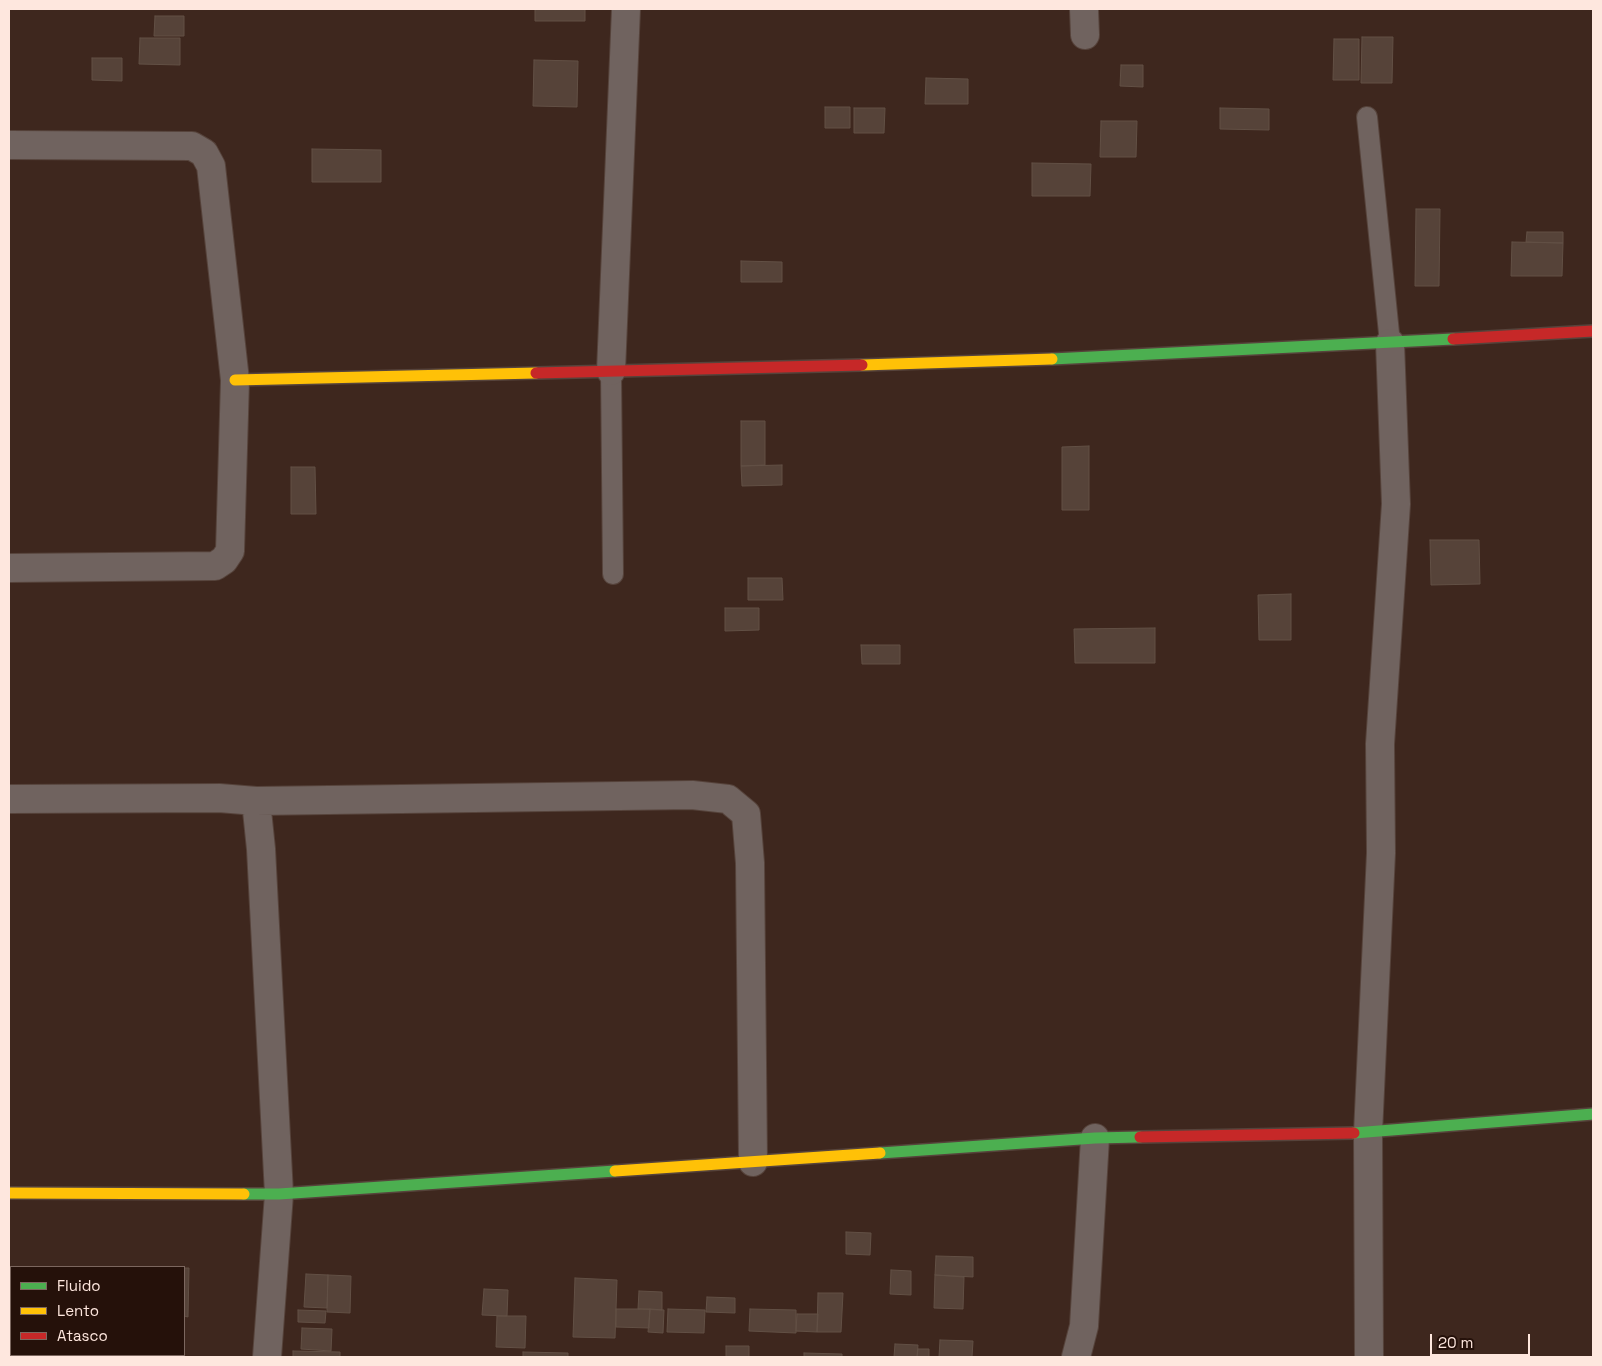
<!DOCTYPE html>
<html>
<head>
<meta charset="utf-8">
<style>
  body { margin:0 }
  #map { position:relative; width:1602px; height:1366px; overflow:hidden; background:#3e271e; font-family:"Space Grotesk",sans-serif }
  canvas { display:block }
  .frame { position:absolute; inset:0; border:10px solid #fee7de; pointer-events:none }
  .legend { position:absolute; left:10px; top:1266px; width:175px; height:90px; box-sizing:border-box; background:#25110a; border:1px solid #7c675f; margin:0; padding:6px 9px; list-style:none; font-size:15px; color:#fee7de }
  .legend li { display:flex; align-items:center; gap:10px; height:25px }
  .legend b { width:25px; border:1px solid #7c675f }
  .scale { position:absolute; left:1430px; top:1334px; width:100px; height:22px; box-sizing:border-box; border:2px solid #fee7de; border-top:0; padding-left:6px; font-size:15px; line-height:18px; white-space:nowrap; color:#fee7de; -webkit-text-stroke:4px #25110a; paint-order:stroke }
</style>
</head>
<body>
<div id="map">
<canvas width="1602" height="1366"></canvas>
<div class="frame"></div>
<ul class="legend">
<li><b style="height:6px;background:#4caf50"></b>Fluido</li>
<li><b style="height:6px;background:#ffc107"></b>Lento</li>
<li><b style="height:6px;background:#c62828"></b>Atasco</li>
</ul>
<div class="scale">20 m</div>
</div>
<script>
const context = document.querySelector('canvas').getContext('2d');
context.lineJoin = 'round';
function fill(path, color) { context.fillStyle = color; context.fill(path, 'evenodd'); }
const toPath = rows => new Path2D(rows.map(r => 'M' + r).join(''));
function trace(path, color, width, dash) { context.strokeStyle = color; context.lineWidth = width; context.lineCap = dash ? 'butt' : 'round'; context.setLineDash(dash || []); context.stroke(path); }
const building = toPath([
  [535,9,585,9,585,21,535,21,535,9],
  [155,16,184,16,184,36,154,36,155,16],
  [1362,37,1393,37,1392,83,1361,83,1362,37],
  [140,38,180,38,180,65,139,64,140,38],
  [1334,39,1359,39,1359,80,1333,80,1334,39],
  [92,58,122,58,122,81,92,80,92,58],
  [534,60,578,61,577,107,533,106,534,60],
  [1121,65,1143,65,1143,87,1120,86,1121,65],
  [926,78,968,79,968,104,925,104,926,78],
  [825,107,850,107,850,128,825,128,825,107],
  [854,108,885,108,884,133,854,133,854,108],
  [1220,108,1269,109,1269,130,1220,129,1220,108],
  [1101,121,1137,121,1136,157,1100,157,1101,121],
  [312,149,381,150,381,182,312,182,312,149],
  [1032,163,1091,164,1090,196,1032,196,1032,163],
  [1416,209,1440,209,1439,286,1415,286,1416,209],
  [1527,232,1563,232,1563,243,1526,242,1527,232],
  [1512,242,1563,243,1562,276,1511,276,1512,242],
  [741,261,782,262,782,282,741,282,741,261],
  [741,421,765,421,765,465,741,466,741,421],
  [1089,446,1089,510,1062,510,1062,447,1089,446],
  [782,465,782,485,742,486,741,466,782,465],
  [291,467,315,467,316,514,291,514,291,467],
  [1430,540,1479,540,1480,584,1431,585,1430,540],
  [748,578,782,578,783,600,748,600,748,578],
  [1291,594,1291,640,1259,640,1258,595,1291,594],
  [725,608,759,608,759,630,725,631,725,608],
  [1155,628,1155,663,1075,663,1074,629,1155,628],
  [861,645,900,645,900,664,862,664,861,645],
  [846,1232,871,1233,870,1255,846,1254,846,1232],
  [936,1256,973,1257,973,1277,935,1275,936,1256],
  [184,1268,189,1268,188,1317,184,1316,184,1268],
  [891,1270,911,1271,911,1295,890,1294,891,1270],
  [306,1274,328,1275,327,1308,304,1307,306,1274],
  [328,1275,351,1276,350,1313,327,1312,328,1275],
  [935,1275,964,1277,963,1309,934,1308,935,1275],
  [575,1278,617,1280,615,1338,573,1337,575,1278],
  [484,1289,508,1290,507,1316,482,1315,484,1289],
  [639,1291,662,1292,662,1310,638,1309,639,1291],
  [818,1293,843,1293,841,1332,817,1332,818,1293],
  [707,1297,735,1298,735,1313,706,1312,707,1297],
  [616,1309,650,1309,649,1328,616,1327,616,1309],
  [650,1309,664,1310,663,1333,648,1332,650,1309],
  [668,1309,705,1310,704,1333,667,1332,668,1309],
  [750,1309,796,1310,796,1333,749,1331,750,1309],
  [298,1310,326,1311,325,1323,298,1322,298,1310],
  [797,1314,818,1314,817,1332,796,1331,797,1314],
  [497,1316,526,1316,525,1348,496,1347,497,1316],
  [9,1328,11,1328,11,1355,39,1356,9,1355,9,1328],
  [302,1328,332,1329,331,1351,301,1349,302,1328],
  [940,1340,973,1341,972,1357,939,1357,940,1340],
  [895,1344,918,1345,917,1357,894,1357,895,1344],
  [726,1346,749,1346,749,1357,726,1357,726,1346],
  [918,1349,929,1349,929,1357,917,1357,918,1349],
  [293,1351,340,1352,340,1357,293,1357,293,1351],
  [523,1352,568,1353,568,1357,523,1357,523,1352],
  [804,1353,842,1354,842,1357,804,1357,804,1353]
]);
fill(building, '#564339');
trace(building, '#625045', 1);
const lane = toPath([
  [1367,117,1390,343],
  [611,371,613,574]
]);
const street = toPath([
  [1084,9,1085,35],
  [9,145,192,146,204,153,211,166,235,380,230,551,224,560,215,566,9,568],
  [611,371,626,9],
  [9,799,219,798,256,801,261,849,279,1194,267,1357],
  [256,801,692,795,728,799,746,814,750,863,753,1162],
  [1076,1357,1084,1326,1095,1138],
  [1369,1357,1368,1133,1381,853,1380,744,1396,504,1390,343]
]);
const fast = toPath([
  [1052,359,1453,339],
  [1354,1133,1593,1114],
  [880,1153,1095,1138,1140,1137],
  [244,1194,279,1194,615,1171]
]);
const slow = toPath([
  [862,365,1052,359],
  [235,380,536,373],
  [615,1171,880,1153],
  [9,1193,244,1194]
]);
const jam = toPath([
  [1453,339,1593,331],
  [536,373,862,365],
  [1140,1137,1354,1133]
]);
trace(lane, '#56433b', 22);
trace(street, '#56433b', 30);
trace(fast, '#56433b', 14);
trace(slow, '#56433b', 14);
trace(jam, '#56433b', 14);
trace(lane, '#70635f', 20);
trace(street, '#70635f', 28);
trace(fast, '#4caf50', 11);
trace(slow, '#ffc107', 11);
trace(jam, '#c62828', 11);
</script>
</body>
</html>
